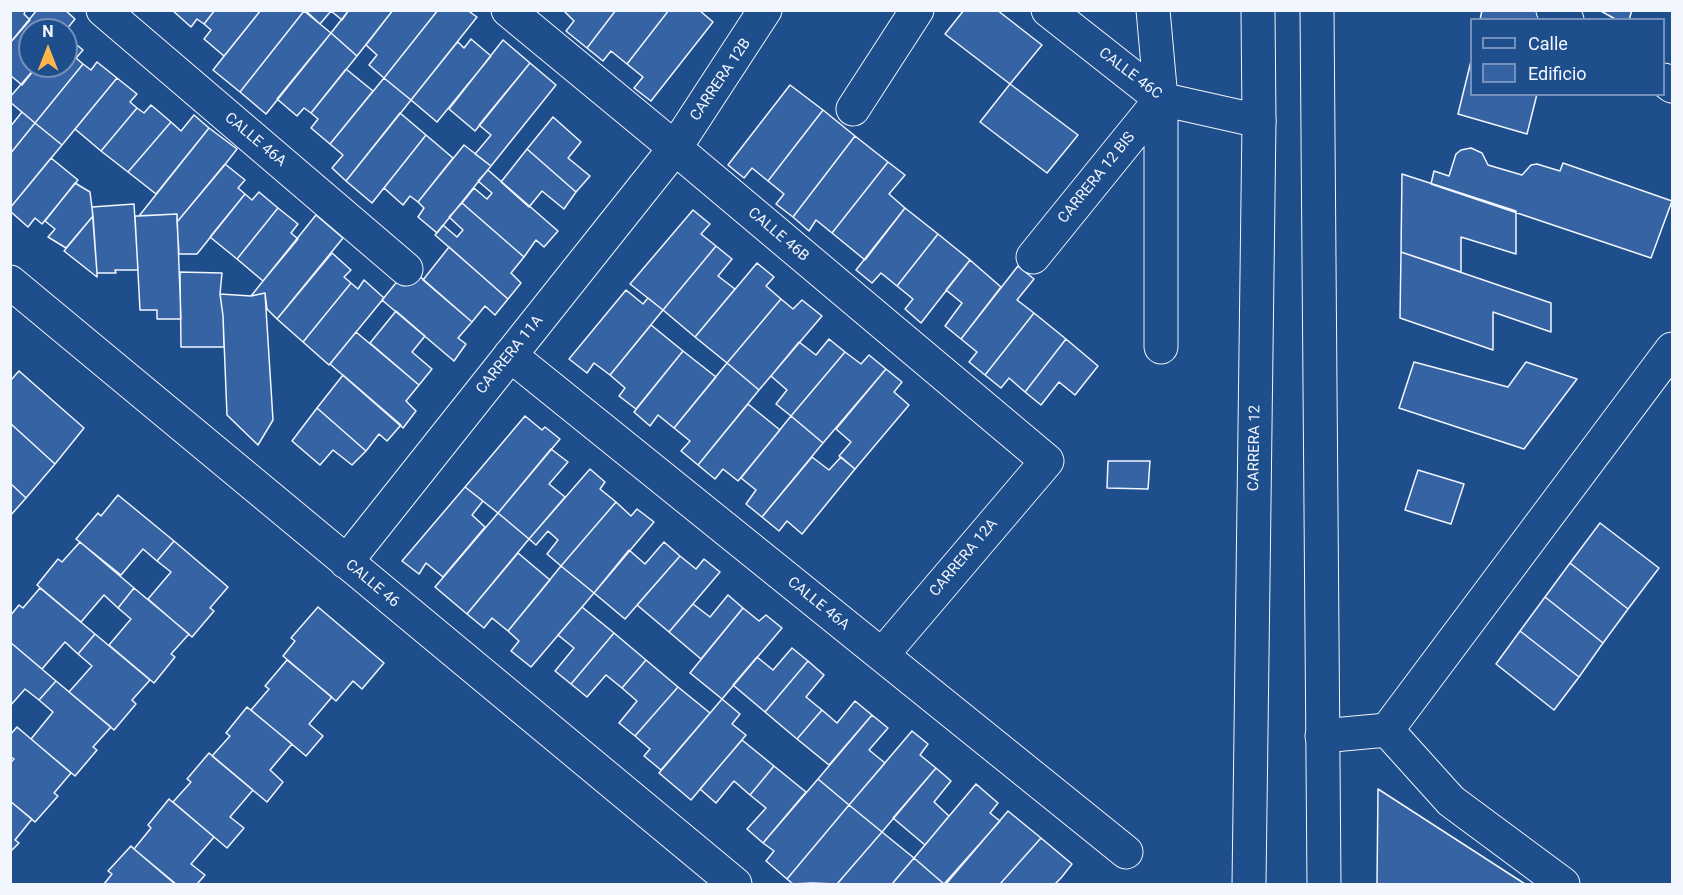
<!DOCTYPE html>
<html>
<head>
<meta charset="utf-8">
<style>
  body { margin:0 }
  #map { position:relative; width:1683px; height:895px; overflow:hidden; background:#1f4e8c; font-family:Roboto,sans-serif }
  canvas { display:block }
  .frame { position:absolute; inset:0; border:12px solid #f2f6ff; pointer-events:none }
  .legend { position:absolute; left:1470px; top:18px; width:195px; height:78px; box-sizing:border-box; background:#1f4e8c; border:2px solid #7391ba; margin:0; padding:8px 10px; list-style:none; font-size:18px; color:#f2f6ff }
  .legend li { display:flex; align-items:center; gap:12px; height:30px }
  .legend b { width:30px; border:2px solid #7391ba }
  .north { position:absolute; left:18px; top:18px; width:60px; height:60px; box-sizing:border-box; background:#1f4e8c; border:2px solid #7391ba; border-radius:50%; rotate:0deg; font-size:16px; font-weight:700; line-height:24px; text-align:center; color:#f2f6ff }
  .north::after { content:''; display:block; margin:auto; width:21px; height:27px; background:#ffb74d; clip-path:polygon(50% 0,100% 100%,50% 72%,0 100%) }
</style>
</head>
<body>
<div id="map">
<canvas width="1683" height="895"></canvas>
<div class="frame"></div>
<ul class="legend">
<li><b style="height:8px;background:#1f4e8c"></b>Calle</li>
<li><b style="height:16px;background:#3563a3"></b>Edificio</li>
</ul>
<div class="north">N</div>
</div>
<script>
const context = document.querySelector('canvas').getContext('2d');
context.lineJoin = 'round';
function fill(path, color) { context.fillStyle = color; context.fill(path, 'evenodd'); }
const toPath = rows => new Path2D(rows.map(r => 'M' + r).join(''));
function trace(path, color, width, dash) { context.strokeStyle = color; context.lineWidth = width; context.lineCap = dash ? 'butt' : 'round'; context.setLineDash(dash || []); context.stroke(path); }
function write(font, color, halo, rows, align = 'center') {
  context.font = font + ' Roboto,sans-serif'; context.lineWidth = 4.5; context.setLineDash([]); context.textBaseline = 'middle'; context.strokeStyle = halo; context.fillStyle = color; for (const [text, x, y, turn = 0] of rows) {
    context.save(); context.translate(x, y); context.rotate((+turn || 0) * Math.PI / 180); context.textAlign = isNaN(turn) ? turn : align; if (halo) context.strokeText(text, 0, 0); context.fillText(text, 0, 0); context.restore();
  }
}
const building = toPath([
  [10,10,26,10,24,14,30,20,10,43,10,10],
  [37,10,65,10,75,19,66,30,30,30,30,66,37,66,22,85,10,75,10,43,37,10],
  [172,10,215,10,204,24,197,19,191,27,172,10],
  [215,10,261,10,224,56,204,39,211,30,204,24,215,10],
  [261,10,304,11,240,92,213,70,261,10],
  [305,10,349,10,342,20,331,11,320,24,305,10],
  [349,10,393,10,357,56,331,33,349,10],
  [393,10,438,10,384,78,369,65,377,55,366,45,393,10],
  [467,10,477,17,411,100,384,78,438,10,467,10],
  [563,10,616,10,587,48,566,31,574,21,563,10],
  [616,10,669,10,627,64,611,51,603,61,587,48,616,10],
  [669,10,699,10,713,22,651,101,634,88,643,77,627,64,669,10],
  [964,10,997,10,1042,45,1010,84,945,34,964,10],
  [1482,10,1535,10,1555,17,1554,20,1480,20,1482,10],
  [1599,10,1632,10,1629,20,1617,20,1599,10],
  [304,11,331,33,266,114,240,92,304,11],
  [331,33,357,56,311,113,304,108,297,116,277,99,331,33],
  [66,36,83,50,76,58,83,64,35,123,10,102,10,97,37,66,66,66,66,36],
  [471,39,491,56,437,122,411,100,455,45,458,42,464,48,471,39],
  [503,40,530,63,475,131,449,109,503,40],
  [1472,57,1472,94,1537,94,1527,134,1458,114,1472,57],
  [97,62,117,78,62,145,35,123,83,64,91,70,97,62],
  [530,63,556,85,491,166,475,154,491,135,479,125,530,63],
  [346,69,373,91,330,144,311,128,318,119,311,113,346,69],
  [117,78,137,94,130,102,137,108,101,151,75,129,117,78],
  [384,78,411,100,346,181,332,168,343,155,330,144,384,78],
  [1010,84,1078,135,1047,173,980,122,1010,84],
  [790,85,823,110,768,181,752,168,744,178,728,165,790,85],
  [151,105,171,122,128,172,101,151,137,108,144,113,151,105],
  [823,110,855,136,793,217,776,204,784,194,768,181,823,110],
  [22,112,35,123,10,154,10,127,22,112],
  [400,113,426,135,372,203,346,181,400,113],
  [194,115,209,128,156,194,128,172,171,122,181,131,194,115],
  [553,117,581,142,568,158,590,176,576,192,527,149,553,117],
  [35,123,62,145,10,208,10,154,35,123],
  [209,128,237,149,223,167,177,222,177,214,139,216,209,128],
  [426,135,453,158,418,202,410,196,403,205,384,188,426,135],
  [855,136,888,162,832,233,816,220,809,231,793,217,855,136],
  [464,145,491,166,437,233,418,217,424,208,418,202,464,145],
  [1471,148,1482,153,1488,165,1522,175,1531,165,1537,164,1560,171,1563,163,1672,201,1651,258,1431,184,1434,171,1449,176,1456,154,1461,150,1471,148],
  [527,149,576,192,564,209,542,191,529,207,501,182,527,149],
  [51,158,78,180,42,224,35,218,28,227,10,211,10,208,51,158],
  [888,162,905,175,889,194,905,208,865,260,832,233,888,162],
  [225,164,245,180,238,188,245,194,197,254,179,254,177,222,225,164],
  [488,170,558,231,544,247,536,240,524,257,462,203,474,188,487,199,492,193,478,181,488,170],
  [1402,174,1516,211,1516,254,1461,237,1461,272,1401,252,1402,174],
  [75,183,90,192,93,216,66,248,48,237,55,229,45,221,75,183],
  [259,192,278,208,237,259,210,237,245,194,252,200,259,192],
  [462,203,524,257,511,273,521,283,508,299,435,235,443,225,457,237,463,230,449,217,462,203],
  [134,204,138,270,115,270,116,273,97,273,92,207,134,204],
  [278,208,298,224,291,233,298,239,263,281,237,259,278,208],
  [905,208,938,234,897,286,881,273,872,283,856,270,905,208],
  [693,210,710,224,701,234,716,246,663,310,630,284,693,210],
  [177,214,181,319,157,319,157,310,140,310,135,216,177,214],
  [316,215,343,238,277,319,267,309,265,293,251,296,316,215],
  [93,216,97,273,97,277,64,251,93,216],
  [938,234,970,260,921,323,905,309,913,299,897,286,938,234],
  [716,246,732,259,718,276,735,289,695,337,663,310,716,246],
  [449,247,508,299,495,315,485,306,472,322,423,280,449,247],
  [1401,252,1551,303,1551,332,1493,312,1493,350,1400,318,1401,252],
  [332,253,351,270,344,277,351,283,303,342,277,319,332,253],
  [970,260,1001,287,961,339,945,326,962,303,946,290,970,260],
  [757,263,774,277,766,286,781,299,727,363,695,337,757,263],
  [1018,266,1034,279,1017,300,1034,313,985,375,969,362,977,352,961,339,1018,266],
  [409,267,472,322,458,338,466,344,454,361,382,300,409,267],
  [180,272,222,273,220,294,223,316,224,347,181,347,180,272],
  [364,280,384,298,329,365,303,342,351,283,358,289,364,280],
  [626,290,643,304,648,298,663,310,610,375,594,363,587,373,569,359,626,290],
  [265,293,273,420,258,445,227,415,223,316,220,294,251,296,265,293],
  [781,299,793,309,802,300,822,316,759,390,727,363,781,299],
  [396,311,425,336,412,352,432,369,419,385,370,343,396,311],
  [1034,313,1066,339,1025,392,1009,378,1001,388,985,375,1034,313],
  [651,325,683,351,636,409,619,396,625,388,610,375,651,325],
  [356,332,419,385,406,401,416,411,403,428,330,364,356,332],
  [829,339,845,352,791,416,776,404,787,390,771,376,799,342,816,355,829,339],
  [1066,339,1098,366,1075,395,1059,382,1041,405,1025,392,1066,339],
  [683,351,716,377,674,428,658,415,650,426,634,412,683,351],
  [845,352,861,364,869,355,886,369,823,443,791,416,845,352],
  [1414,362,1508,387,1526,362,1577,379,1524,449,1399,408,1414,362],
  [727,363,759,390,698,465,681,451,690,441,674,428,727,363],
  [886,369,902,382,894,392,909,405,855,469,839,456,851,442,836,429,886,369],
  [19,371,84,428,55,464,10,423,10,381,19,371],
  [343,375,401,425,387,441,379,434,366,451,317,408,343,375],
  [748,404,780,430,738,481,723,469,715,479,698,465,748,404],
  [317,408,366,451,352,465,333,450,320,465,292,441,317,408],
  [525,416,542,430,545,427,560,439,498,513,465,487,525,416],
  [791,416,823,443,762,517,746,504,756,490,741,478,791,416],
  [10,423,55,464,26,498,10,483,10,423],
  [551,449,568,462,549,484,565,497,529,539,498,513,551,449],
  [812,457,829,470,841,457,855,469,802,534,787,521,779,531,762,517,812,457],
  [1108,461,1150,461,1148,489,1107,488,1108,461],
  [590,469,605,482,600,489,616,502,561,566,547,554,558,540,548,531,536,545,529,539,590,469],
  [1418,470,1464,484,1451,524,1405,510,1418,470],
  [10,483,26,498,10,516,10,483],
  [465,487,483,501,472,515,485,527,443,577,426,563,419,574,402,561,465,487],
  [118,495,174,541,157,561,143,549,121,575,76,539,98,513,101,516,118,495],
  [616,502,631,516,637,509,654,522,594,593,561,566,616,502],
  [498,513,529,539,467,614,435,587,498,513],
  [1600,523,1659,568,1628,609,1570,563,1600,523],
  [174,541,228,587,210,608,214,611,192,637,148,599,171,572,157,561,174,541],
  [80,542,134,588,118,608,104,595,81,622,37,585,58,559,62,562,80,542],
  [664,542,680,556,625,619,594,593,629,550,645,564,664,542],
  [518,553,550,580,508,631,492,618,484,628,467,614,518,553],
  [680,556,696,569,704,559,720,572,669,632,637,605,680,556],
  [1570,563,1628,609,1603,643,1545,597,1570,563],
  [561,566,594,593,531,667,511,651,519,641,508,631,561,566],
  [40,588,95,634,78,654,65,642,42,669,10,642,10,616,19,605,23,608,40,588],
  [134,588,189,634,171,654,175,657,154,683,109,645,131,619,118,608,134,588],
  [728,595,743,608,701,659,669,632,693,604,710,617,728,595],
  [1545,597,1603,643,1579,677,1520,631,1545,597],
  [318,607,384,663,362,689,353,681,336,701,283,656,295,641,291,638,318,607],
  [582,607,614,633,571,684,555,671,574,648,558,635,582,607],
  [743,608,759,621,766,615,782,628,722,699,690,673,743,608],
  [1520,631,1579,677,1554,710,1496,664,1520,631],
  [614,633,646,660,622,688,606,675,587,697,571,684,614,633],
  [95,634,150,680,132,700,136,704,114,730,69,692,92,666,78,654,95,634],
  [10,642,56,681,39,700,25,689,10,706,10,642],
  [792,648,808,661,765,712,733,685,757,657,773,670,792,648],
  [287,660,332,697,309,724,323,736,306,756,251,710,269,689,265,686,287,660],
  [646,660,678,687,635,736,619,723,637,701,622,688,646,660],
  [808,661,824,675,806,697,822,710,797,739,765,712,808,661],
  [56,681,111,727,93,747,97,750,75,776,31,739,53,712,39,700,56,681],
  [678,687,710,713,661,770,644,756,650,749,635,736,678,687],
  [722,699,740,714,732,724,746,735,691,800,659,773,722,699],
  [855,701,872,715,829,765,797,739,822,710,837,723,855,701],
  [247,707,292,744,270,770,283,782,267,802,212,756,230,736,226,733,247,707],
  [872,715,888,728,869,750,885,763,849,805,818,779,872,715],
  [17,727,71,773,54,793,58,796,35,822,10,801,10,763,14,759,10,756,10,735,17,727],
  [912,731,928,744,920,755,936,768,882,832,849,805,912,731],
  [742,740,774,766,750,795,734,781,716,803,700,789,742,740],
  [209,753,253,790,230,817,244,828,227,848,173,802,191,782,187,779,209,753],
  [774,766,806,792,763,843,747,829,766,808,750,795,774,766],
  [936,768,951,781,934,802,949,816,925,845,893,818,936,768],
  [818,779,849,805,787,879,766,861,774,851,763,843,818,779],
  [976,784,998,803,990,813,1000,821,944,884,914,858,976,784],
  [1378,789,1525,884,1377,884,1378,789],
  [169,799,214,837,191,864,205,875,197,884,176,884,134,849,151,828,148,825,169,799],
  [10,801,32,819,15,840,19,843,10,852,10,801],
  [849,805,882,832,837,884,812,883,793,884,787,879,849,805],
  [1008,811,1041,838,1000,884,946,884,1008,811],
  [882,832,914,858,902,872,892,884,837,884,882,832],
  [1041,838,1072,864,1061,878,1055,884,1000,884,1041,838],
  [131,846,134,849,175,884,104,884,112,874,108,871,131,846],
  [914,858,944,884,892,884,914,858]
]);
fill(building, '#3563a3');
trace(building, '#f2f6ff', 1.5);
const minor = toPath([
  [103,10,406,269],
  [508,10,675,148,1047,461,882,655],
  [1048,10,1161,99,1259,121],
  [1153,10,1161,99,1161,347],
  [1553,10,1567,20],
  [1664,80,1672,86],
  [853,109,917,10],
  [1033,257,1161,99],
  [10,282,735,884],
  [510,355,1126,852],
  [346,562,675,148,765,10],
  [1387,730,1451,801,1563,884],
  [1322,736,1387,730,1672,349]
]);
const major = toPath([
  [1317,10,1324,884],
  [1249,884,1259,121,1258,10]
]);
trace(minor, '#f2f6ff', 35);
trace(major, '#f2f6ff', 35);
trace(minor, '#1f4e8c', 33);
trace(major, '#1f4e8c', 33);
write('15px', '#f2f6ff', '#1f4e8c', [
  ["CALLE 46C",1130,74,37],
  ["CARRERA 12B",721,80,-56],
  ["CALLE 46A",255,140,40],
  ["CARRERA 12 BIS",1097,178,-51],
  ["CALLE 46B",778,235,40],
  ["CARRERA 11A",510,355,-51],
  ["CARRERA 12",1255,448,-89],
  ["CARRERA 12A",964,558,-50],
  ["CALLE 46",372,584,40],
  ["CALLE 46A",818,604,39]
]);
</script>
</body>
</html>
